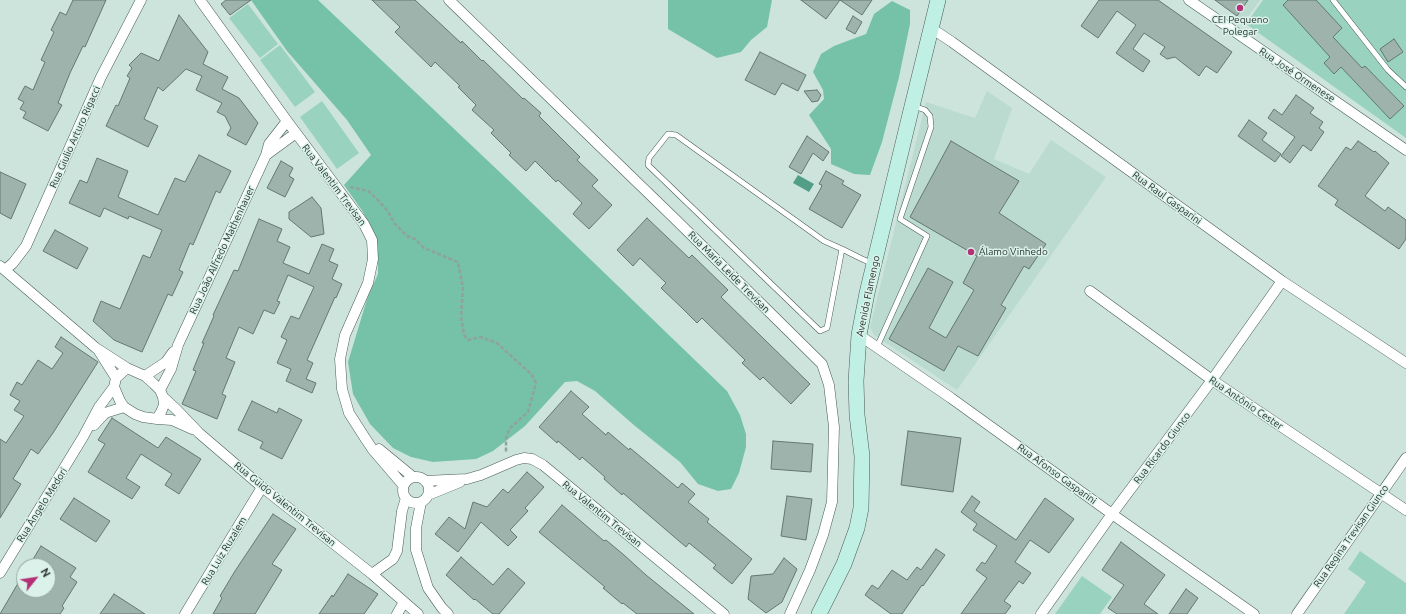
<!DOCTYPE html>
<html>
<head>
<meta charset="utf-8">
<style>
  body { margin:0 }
  #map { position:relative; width:1406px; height:614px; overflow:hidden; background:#cde4dc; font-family:Ubuntu,sans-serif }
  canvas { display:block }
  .north { position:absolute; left:16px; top:558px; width:40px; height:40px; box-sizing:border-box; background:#daf2e9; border:1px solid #93a59f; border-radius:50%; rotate:60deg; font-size:11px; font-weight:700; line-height:16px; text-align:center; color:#29322f }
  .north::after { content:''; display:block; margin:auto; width:14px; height:18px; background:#b43178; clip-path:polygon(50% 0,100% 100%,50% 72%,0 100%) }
</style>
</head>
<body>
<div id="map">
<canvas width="1406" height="614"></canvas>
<div class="north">N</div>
</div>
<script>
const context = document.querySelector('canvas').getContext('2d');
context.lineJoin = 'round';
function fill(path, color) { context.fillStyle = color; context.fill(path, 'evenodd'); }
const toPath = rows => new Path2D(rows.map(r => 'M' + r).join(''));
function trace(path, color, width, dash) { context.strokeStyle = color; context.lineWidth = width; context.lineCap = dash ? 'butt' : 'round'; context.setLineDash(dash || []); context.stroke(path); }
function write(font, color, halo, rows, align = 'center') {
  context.font = font + ' Ubuntu,sans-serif'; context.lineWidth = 3; context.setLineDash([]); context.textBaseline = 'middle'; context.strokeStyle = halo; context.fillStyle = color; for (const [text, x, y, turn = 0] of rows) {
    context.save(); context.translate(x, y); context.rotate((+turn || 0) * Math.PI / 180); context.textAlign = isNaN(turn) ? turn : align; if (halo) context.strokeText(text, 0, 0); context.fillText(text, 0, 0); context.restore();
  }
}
fill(toPath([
  [1215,0,1260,0,1244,22],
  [987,91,1012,108,994,159,1029,174,1051,140,1106,177,957,390,874,335,870,327,926,102,975,118]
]), '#bbdbd0');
fill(toPath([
  [1263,0,1406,0,1406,138,1246,24],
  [248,4,278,44,260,58,229,18],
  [280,45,315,92,295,107,260,60],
  [322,101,359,153,337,169,300,117],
  [1360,551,1406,583,1406,614,1344,614,1366,582,1348,569],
  [1082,576,1112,597,1100,614,1055,614]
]), '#99d3bf');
fill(toPath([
  [251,0,318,0,507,179,727,391,740,415,746,434,746,447,739,473,731,489,718,491,698,484,680,462,635,426,595,391,577,381,565,382,525,426,493,451,476,459,433,462,411,457,393,448,370,424,353,394,348,362,368,296,378,274,378,246,363,212,344,185,371,155,347,120,287,51],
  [668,0,772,0,767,27,751,40,741,52,717,58,668,29],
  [892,1,910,10,910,24,899,77,882,142,870,175,854,174,831,164,831,149,809,115,824,99,823,90,813,72,821,54,834,46,866,34,874,14]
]), '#76c2a9');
fill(toPath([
  [798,175,814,184,809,192,793,183]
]), '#529e87');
const building = toPath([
  [73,0,106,0,85,47,83,46,70,73,58,103,62,105,48,131,23,118,26,112,20,109,24,102,18,99,25,86,33,90,45,62,41,60,54,32,51,30,60,12,66,15,73,0],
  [226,0,251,0,230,15,221,4,226,0],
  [372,0,415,0,461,43,462,41,482,61,483,60,523,99,524,98,541,113,539,116,580,157,577,160,598,180,592,186,612,205,589,229,573,214,582,203,558,180,556,182,535,161,526,171,509,155,511,153,491,133,494,130,472,110,476,105,458,87,460,86,435,62,431,67,395,32,400,27,372,0],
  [801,0,840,0,826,19,801,0],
  [840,0,872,0,862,15,840,0],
  [1099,0,1158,0,1232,52,1217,73,1206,66,1199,76,1175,57,1167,59,1160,54,1165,47,1144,33,1133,49,1150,61,1143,72,1116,53,1136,25,1117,11,1098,38,1081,26,1099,0],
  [1215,0,1248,0,1237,16,1215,0],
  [1288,0,1316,0,1342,28,1333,37,1362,68,1365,66,1404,106,1390,119,1341,67,1334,74,1324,63,1330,57,1283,5,1288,0],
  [179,15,208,52,203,64,228,77,222,89,239,98,258,123,246,145,227,135,231,128,225,116,217,112,222,103,196,90,202,76,186,69,163,91,158,87,144,119,158,126,148,147,106,126,116,105,118,106,130,78,127,76,132,68,129,65,141,53,159,61,179,15],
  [853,16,862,22,855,34,846,29,853,16],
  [1394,39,1403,52,1388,62,1380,49,1394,39],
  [760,52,806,75,798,91,782,83,775,95,745,80,760,52],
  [817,90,821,95,818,101,812,102,804,91,817,90],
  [1296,95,1314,108,1310,113,1323,122,1319,128,1324,132,1311,151,1303,145,1290,163,1281,156,1295,137,1268,118,1274,109,1282,115,1296,95],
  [1249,120,1267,133,1262,140,1281,154,1275,162,1238,136,1249,120],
  [807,136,829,152,823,161,813,153,801,174,789,167,807,136],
  [951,141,1019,181,999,213,1046,244,1029,269,1024,266,1001,305,1006,308,978,356,958,346,944,371,889,339,928,268,953,282,929,328,946,338,974,290,963,283,977,256,910,217,951,141],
  [1358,141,1374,152,1375,151,1389,163,1365,196,1385,211,1388,207,1406,220,1406,239,1399,249,1335,205,1338,200,1318,186,1346,147,1351,150,1358,141],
  [199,155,231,171,220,193,216,191,193,245,190,243,179,270,183,272,172,296,168,294,142,352,114,340,93,321,101,301,120,309,143,255,150,258,162,230,129,216,128,219,104,208,100,217,69,203,80,180,87,183,97,158,128,171,118,197,158,215,175,178,185,182,199,155],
  [281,161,293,168,289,176,294,179,285,197,267,188,281,161],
  [826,171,844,181,842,184,861,195,842,228,809,209,821,188,822,185,819,184,826,171],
  [0,172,26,184,11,219,0,213,0,172],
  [312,197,321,208,324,234,311,237,289,219,289,212,312,197],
  [647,218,689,258,692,255,728,290,721,297,810,384,791,404,763,377,760,380,742,363,745,360,702,318,697,323,681,307,661,288,666,283,640,258,633,266,617,250,647,218],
  [259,219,282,229,277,241,290,247,283,263,309,274,322,244,334,249,329,261,338,265,332,279,342,284,336,298,335,297,307,360,313,363,306,379,316,383,312,393,286,381,291,369,277,363,287,340,281,337,291,316,299,319,314,287,288,275,277,301,280,302,274,314,264,310,253,334,239,327,226,358,235,362,222,394,226,396,217,419,182,404,196,371,193,370,204,343,202,343,214,316,213,315,234,270,238,271,259,219],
  [55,230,88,248,77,269,43,251,55,230],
  [61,337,98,362,53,433,38,454,31,449,13,479,21,484,0,518,0,439,6,443,24,416,14,410,20,401,10,395,17,382,22,385,38,360,52,369,63,353,55,347,61,337],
  [571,391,589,407,582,414,606,435,608,432,629,450,630,448,678,488,682,483,695,494,688,502,709,519,707,522,752,559,732,584,713,568,716,565,689,543,686,547,623,493,622,495,604,479,605,477,582,457,580,460,558,441,557,443,539,427,571,391],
  [252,401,277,413,279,408,302,420,282,459,260,448,263,442,238,430,252,401],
  [112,418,158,448,166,437,201,459,179,494,165,485,172,474,141,454,126,478,140,487,132,499,88,472,105,444,98,440,112,418],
  [908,431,961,438,953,492,901,485,908,431],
  [773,441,813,444,811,472,771,469,773,441],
  [527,472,544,487,525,508,528,511,510,530,517,537,508,546,481,522,458,552,435,534,449,517,465,529,473,502,487,507,503,489,508,493,527,472],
  [787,496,812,499,806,540,781,536,787,496],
  [972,496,980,502,974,511,1016,540,1045,498,1074,519,1049,553,1030,540,1015,562,1031,573,1023,584,1019,581,1004,601,1011,606,1005,614,961,614,987,578,976,570,982,562,985,564,997,546,973,530,977,524,961,512,972,496],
  [74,498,110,521,96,542,60,519,74,498],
  [562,505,604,541,606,540,624,555,646,575,694,614,637,614,623,603,622,604,603,588,605,587,539,532,562,505],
  [273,514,296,529,272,564,282,570,255,614,213,614,222,598,220,596,235,571,273,514],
  [1121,542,1165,575,1144,604,1158,614,1117,614,1108,608,1124,585,1102,570,1121,542],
  [41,546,76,568,70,577,77,582,62,606,64,608,60,614,0,614,24,573,24,590,48,590,48,566,29,566,41,546],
  [936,549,945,555,923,586,922,585,902,614,891,614,865,595,872,585,878,589,892,570,907,580,917,567,921,570,936,549],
  [461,557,493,585,508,568,525,583,499,614,493,614,475,599,474,600,446,575,461,557],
  [784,558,797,569,782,602,766,613,748,599,751,576,773,574,784,558],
  [348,574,378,594,364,614,319,614,332,595,333,597,348,574],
  [1186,589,1198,598,1187,614,1169,614,1186,589],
  [114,594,145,614,100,614,114,594]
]);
fill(building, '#9db3ab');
trace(building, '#637870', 1);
const lane = toPath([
  [1333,0,1388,70,1406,87],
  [842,249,827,328,820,331,648,165,649,158,668,134,676,135,824,241,842,249,860,258,873,264],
  [877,347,927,236,900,219,931,127,930,116,925,110,914,106]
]);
const street = toPath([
  [200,0,287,121,364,224,372,240,373,259,368,283,345,335,340,359,342,389,349,413,365,438,373,450,403,485],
  [449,0,673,217,822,364,829,385,834,427,832,502,823,535,810,570,790,614],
  [1189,0,1406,150],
  [931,28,952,42,1282,281,1406,363],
  [266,155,296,133],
  [0,266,96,348,127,368],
  [5,270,13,263,26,246,101,77,141,0],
  [1090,291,1212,380,1406,510],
  [859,335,951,398,1112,514,1254,614],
  [99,351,116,378],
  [127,368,145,376,154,384,160,390,163,397,164,405,161,412,157,419,143,417,135,414,124,407,120,401,114,387,116,378,127,368],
  [145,376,166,362,173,352],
  [160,390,171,369,178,345,266,155,269,144,287,121],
  [163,397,176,409,199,433,262,487,372,574,418,614],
  [157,419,172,420,192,429],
  [94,425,105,413,124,407],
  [379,449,413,477],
  '403 490a13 13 0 1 1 26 0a13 13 0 1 1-26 0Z',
  [425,481,467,479,481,475,516,460,524,458,532,459,543,465,724,614],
  [428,495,460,482],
  [421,502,416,528,416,550,428,588,442,608,448,614],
  [0,573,83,437,99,407,114,387],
  [372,574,393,559,397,551,402,511,406,498],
  [185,614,262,487],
  [397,614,404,602],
  [1041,614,1112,514,1212,380,1282,281],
  [1297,614,1406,458]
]);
const secondary = toPath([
  [819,614,844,564,857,528,861,508,862,456,857,415,856,381,859,335,867,293,905,135,938,0]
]);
trace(lane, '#485c54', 6);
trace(street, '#485c54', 11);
trace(secondary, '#485c54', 16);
trace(toPath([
  [350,187,368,191,377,199,387,210,395,224,407,236,415,239,424,248,458,262,463,288,461,316,464,335,468,340,481,337,497,343,532,375,536,383,528,412,509,429,506,439,506,453]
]), '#90a29c', 2.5, [4, 2]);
trace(lane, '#fff', 5);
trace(street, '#fff', 10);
trace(secondary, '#c0efe3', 15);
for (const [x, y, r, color] of [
  [1240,8,4,"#b43178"],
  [971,252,4,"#b43178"]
]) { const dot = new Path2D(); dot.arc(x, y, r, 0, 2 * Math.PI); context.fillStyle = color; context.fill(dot); trace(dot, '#daf2e9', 1.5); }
write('10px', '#29322f', '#daf2e9', [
  ["CEI Pequeno",1240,20],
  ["Polegar",1240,32],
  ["Álamo Vinhedo",979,252,"left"]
]);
write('10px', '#29322f', '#daf2e9', [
  ["Rua José Ormenese",1297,75,34],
  ["Rua Giulio Arturo Rigacci",75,137,-66],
  ["Rua Valentim Trevisan",334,185,53],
  ["Rua Raul Gasparini",1167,198,36],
  ["Rua João Alfredo Mathenhauer",222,250,-65],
  ["Rua Maria Leide Trevisan",729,272,45],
  ["Avenida Flamengo",868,296,-78],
  ["Rua Antônio Cester",1246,403,34],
  ["Rua Ricardo Giunco",1162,448,-53],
  ["Rua Afonso Gasparini",1057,474,36],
  ["Rua Guido Valentim Trevisan",285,504,39],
  ["Rua Ângelo Medori",42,505,-58],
  ["Rua Valentim Trevisan",602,514,39],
  ["Rua Regina Trevisan Giunco",1351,536,-55],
  ["Rua Luiz Ruzalem",224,551,-59]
]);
</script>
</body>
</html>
